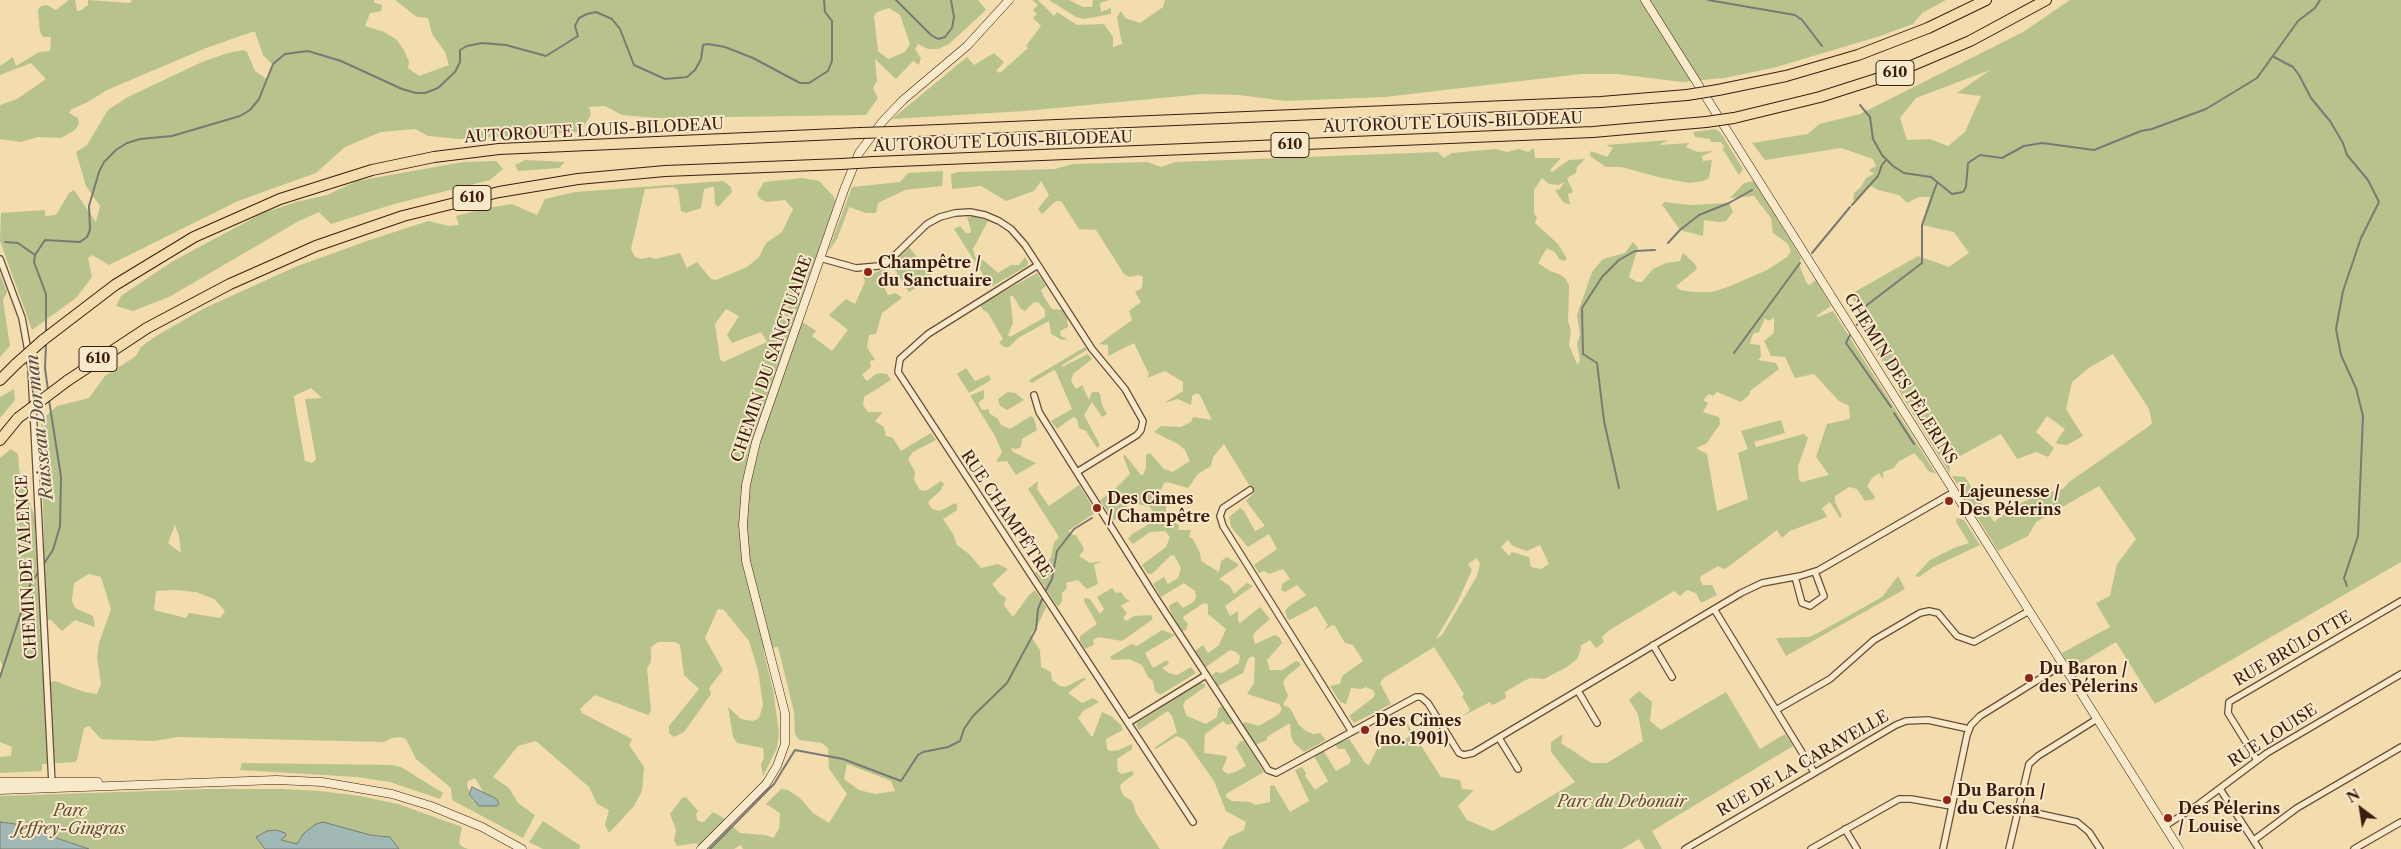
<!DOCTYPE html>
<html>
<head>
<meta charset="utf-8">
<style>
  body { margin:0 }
  #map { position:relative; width:2401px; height:849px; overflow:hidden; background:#f3ddae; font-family:"Libre Caslon Text",serif }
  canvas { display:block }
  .north { position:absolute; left:2336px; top:784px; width:50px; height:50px; -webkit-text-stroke:4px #f7e9ca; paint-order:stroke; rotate:329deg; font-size:14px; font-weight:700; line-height:20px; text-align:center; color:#3d1c0f }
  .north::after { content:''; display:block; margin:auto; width:18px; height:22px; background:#3d1c0f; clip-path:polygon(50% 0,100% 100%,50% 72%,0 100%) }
</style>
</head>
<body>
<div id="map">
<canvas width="2401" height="849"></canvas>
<div class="north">N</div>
</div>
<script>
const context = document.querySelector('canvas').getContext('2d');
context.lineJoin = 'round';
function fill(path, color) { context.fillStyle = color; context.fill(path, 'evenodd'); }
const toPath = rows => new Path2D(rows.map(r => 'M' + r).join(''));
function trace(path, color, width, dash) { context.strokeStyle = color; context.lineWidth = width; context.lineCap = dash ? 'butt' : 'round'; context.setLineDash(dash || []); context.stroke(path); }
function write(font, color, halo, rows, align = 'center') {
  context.font = font + ' "Libre Caslon Text",serif'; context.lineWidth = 4; context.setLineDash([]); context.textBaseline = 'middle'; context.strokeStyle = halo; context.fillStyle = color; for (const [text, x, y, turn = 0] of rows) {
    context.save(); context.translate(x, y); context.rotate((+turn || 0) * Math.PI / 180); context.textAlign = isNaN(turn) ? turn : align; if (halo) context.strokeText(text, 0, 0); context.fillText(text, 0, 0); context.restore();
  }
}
fill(toPath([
  [69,0,75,0,77,11,80,11,88,5,88,0,129,3,132,2,131,0,375,0,373,2,382,5,381,11,370,13,365,26,384,32,396,39,404,50,409,62,408,68,419,76,449,65,445,52,432,34,428,18,417,17,395,0,978,0,986,10,949,44,938,49,928,49,918,44,915,49,921,58,919,65,913,61,896,79,875,59,877,81,873,88,878,98,866,115,656,118,622,115,605,106,589,107,591,115,580,132,459,139,428,136,415,129,381,132,345,147,316,173,238,201,109,265,92,255,88,258,92,277,76,298,32,330,0,241,1,213,45,210,45,216,56,215,69,193,74,190,96,222,100,206,86,186,76,152,87,145,108,110,128,97,202,62,228,53,244,50,247,52,255,71,267,79,273,65,263,55,255,32,252,32,206,48,107,90,88,102,72,109,69,113,78,118,79,124,75,130,61,138,38,137,20,142,0,139,0,105,17,99,46,79,31,63,0,75,0,66,13,57,16,66,39,52,50,51,51,37,43,37,40,32,38,10,41,6,47,5,56,10],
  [889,8,900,15,910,44,905,52,888,59,878,51,874,16,877,12],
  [1032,0,1038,0,1054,16,1057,12,1077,25,1104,24,1113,37,1113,47,1122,44,1117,17,1121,11,1125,18,1140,23,1163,7,1165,0,1946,0,1922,13,1913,24,1877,37,1773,68,1724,78,1682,82,1618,74,1581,74,1385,97,1286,101,1238,95,1203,94,1025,111,892,119,967,57,974,65,994,53,1004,62,996,71,1000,73,1028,48,1026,46,1041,26,1033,18,1037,14,1033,10,1038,5],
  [1049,0,1069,0,1083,7,1092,7,1093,0,1109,0,1100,3,1101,12,1111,8,1111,14,1084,19,1076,17],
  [2070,0,2401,0,2401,562,2155,704,2116,642,2071,669,2062,653,2110,627,2096,603,2110,596,2117,564,2136,539,2099,486,2036,522,2028,536,1998,551,1952,476,1965,477,1994,522,2014,506,2039,495,2063,489,2069,482,2148,427,2152,423,2149,409,2113,354,2090,367,2072,382,2066,409,2083,436,2067,445,2057,444,2056,442,2065,429,2047,416,2036,432,2054,448,2048,457,2036,452,2017,459,2001,434,1949,462,1950,474,1902,396,1885,364,1876,353,1851,294,1918,256,1949,267,1969,253,1954,232,1922,225,1930,197,1919,197,1907,203,1899,195,1878,190,1869,185,1855,201,1853,199,1854,193,1861,187,1866,178,1874,174,1869,170,1876,166,1873,159,1841,148,1765,160,1752,143,1808,134,1819,124,1860,114,2023,32],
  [1990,70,1957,93,1981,96,1965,132,1948,146,1930,139,1907,140,1900,118,1916,98],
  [1715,129,1720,132,1743,169,1739,175,1722,148,1725,148,1721,142,1711,142,1710,139,1695,137,1693,132],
  [1668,140,1659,145,1689,143,1686,147,1697,152,1714,151,1702,156,1703,161,1712,160,1709,178,1703,181,1690,183,1662,178,1621,167,1606,167,1590,156,1591,151,1607,157,1613,148,1606,145],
  [1534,148,1535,158,1561,158,1550,170,1552,172,1569,160,1585,159,1577,167,1576,173,1567,178,1573,192,1568,194,1570,205,1563,202,1555,190,1560,189,1564,182,1559,185,1549,184,1542,178,1534,190,1534,213,1537,218,1535,223,1558,244,1567,259,1564,261,1559,259,1555,252,1547,248,1538,263,1550,271,1561,275,1566,279,1569,286,1568,321,1571,330,1569,345,1577,364,1580,361,1577,344,1580,334,1577,315,1592,272,1603,259,1625,253,1633,242,1638,248,1629,277,1637,282,1642,282,1653,269,1666,263,1680,261,1683,253,1695,264,1697,269,1676,286,1680,290,1694,292,1712,292,1728,287,1767,270,1787,257,1791,251,1788,244,1773,233,1771,218,1754,196,1730,198,1744,183,1754,181,1801,258,1799,264,1806,282,1809,285,1816,280,1831,306,1816,316,1818,317,1833,311,1936,474,1928,471,1923,463,1914,453,1898,462,1894,468,1883,472,1883,479,1879,473,1872,478,1867,486,1875,497,1874,499,1865,501,1857,489,1849,487,1835,496,1835,502,1842,516,1840,518,1830,502,1822,508,1827,517,1790,531,1782,538,1777,530,1728,567,1723,569,1718,566,1701,576,1700,580,1703,585,1712,585,1717,595,1701,603,1696,593,1687,590,1680,596,1674,591,1608,631,1602,637,1604,642,1596,648,1590,640,1580,646,1581,649,1577,659,1567,667,1544,679,1530,678,1522,682,1505,692,1506,698,1495,704,1492,705,1490,702,1463,716,1470,710,1462,696,1464,694,1434,647,1384,678,1380,683,1391,704,1354,723,1349,716,1373,698,1375,694,1373,690,1365,687,1362,689,1351,688,1346,704,1340,702,1330,686,1340,684,1342,676,1363,661,1353,645,1345,643,1335,626,1333,625,1324,630,1328,625,1316,606,1290,620,1287,618,1285,611,1288,607,1306,595,1297,585,1285,592,1281,590,1282,584,1290,579,1283,569,1269,574,1264,571,1259,573,1254,565,1277,549,1269,534,1248,547,1231,527,1229,517,1240,508,1244,511,1255,531,1265,526,1246,501,1254,493,1224,444,1213,457,1211,466,1198,474,1188,488,1167,482,1164,483,1160,492,1166,503,1166,515,1168,519,1179,525,1178,530,1191,530,1189,537,1193,539,1200,553,1201,561,1219,572,1221,561,1227,557,1238,564,1238,566,1219,579,1230,586,1234,594,1247,583,1253,586,1225,606,1230,616,1238,611,1238,621,1240,623,1260,607,1270,619,1255,632,1253,636,1255,644,1275,635,1280,638,1282,643,1267,660,1270,670,1282,670,1296,661,1299,662,1301,665,1286,677,1283,683,1288,696,1283,705,1290,708,1299,725,1306,731,1313,734,1320,733,1326,740,1304,752,1294,743,1291,736,1290,723,1267,737,1267,740,1255,745,1242,724,1246,722,1259,726,1279,714,1282,709,1279,704,1247,694,1254,683,1255,658,1252,656,1248,659,1243,673,1218,686,1212,675,1216,672,1222,673,1239,663,1240,656,1236,652,1230,650,1206,667,1195,651,1203,645,1208,653,1219,645,1226,629,1208,614,1208,604,1204,603,1184,616,1183,618,1188,624,1186,630,1182,631,1171,613,1169,606,1177,601,1183,608,1193,602,1196,598,1195,591,1184,583,1161,597,1153,584,1164,577,1168,584,1178,578,1181,568,1174,555,1170,556,1152,574,1148,574,1142,565,1166,547,1170,537,1165,531,1150,532,1133,544,1128,539,1132,534,1149,524,1152,519,1152,511,1150,507,1134,503,1128,506,1114,521,1100,500,1114,490,1130,474,1123,456,1125,455,1141,475,1143,475,1146,468,1146,455,1150,453,1164,469,1173,472,1190,461,1185,450,1178,444,1154,432,1161,426,1181,427,1191,422,1193,417,1212,420,1200,395,1196,393,1192,396,1191,405,1178,399,1164,403,1183,391,1183,382,1165,371,1147,378,1149,374,1134,343,1108,356,1108,345,1099,344,1132,320,1129,311,1141,302,1135,292,1142,288,1143,277,1139,275,1129,277,1124,274,1096,230,1079,229,1061,201,1056,201,1042,214,1038,209,1049,195,1041,181,1034,191,1006,201,981,186,952,189,951,174,958,172,1055,169,1073,164,1147,162,1161,167,1175,162,1438,152,1444,158,1452,153,1495,149,1507,152,1519,149,1528,152],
  [1765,318,1768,321,1774,318,1774,333,1764,341,1771,356,1785,357,1795,378,1814,374,1839,401,1849,406,1850,419,1827,424,1816,457,1829,475,1802,482,1799,480,1798,466,1808,438,1804,434,1756,447,1754,442,1785,433,1781,420,1741,431,1748,449,1738,453,1748,499,1717,511,1707,454,1696,448,1706,444,1720,424,1719,417,1703,412,1708,403,1703,400,1709,394,1713,396,1717,392,1741,402,1749,395,1750,391,1779,369,1776,363,1758,360,1761,357,1760,345,1750,344,1753,334,1759,332],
  [1508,540,1513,546,1527,551,1540,545,1549,564,1541,569,1531,567,1529,557,1512,552,1509,556,1501,547],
  [1477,558,1480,564,1477,576,1442,635,1436,639,1457,603,1472,570,1468,564],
  [525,160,565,162,559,168,518,171,515,165],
  [496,161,503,169,490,180,394,204,331,224,319,212,299,221,169,297,133,311,116,306,121,296,173,261,263,213,296,202,327,195,357,181,463,162],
  [943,171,942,186,905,190,878,203,876,213,866,213,849,207,837,239,828,252,852,187,900,182,908,173],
  [803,178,819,181,834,197,835,202,795,317,816,331,812,336,832,351,848,330,829,315,846,299,855,304,865,282,863,275,872,274,885,268,888,274,880,280,888,295,896,293,902,298,882,313,876,334,869,335,867,347,875,360,870,361,871,367,862,375,867,381,876,374,881,373,887,374,891,380,864,397,863,405,868,412,883,412,875,421,884,427,886,436,893,438,901,451,931,433,936,440,913,452,908,459,915,472,914,480,918,487,920,490,926,491,941,481,944,484,940,491,928,502,932,509,940,511,955,503,957,505,957,510,943,519,953,534,957,545,969,554,981,568,998,564,1008,569,992,584,1000,594,1006,598,1004,605,1013,617,1029,595,1035,590,1046,607,1037,627,1031,633,1032,638,1040,650,1041,667,1051,672,1052,680,1060,686,1065,687,1083,678,1086,679,1068,693,1082,703,1093,698,1099,702,1083,711,1078,718,1091,736,1093,736,1102,712,1111,716,1121,725,1123,730,1106,739,1107,749,1110,751,1119,750,1132,744,1132,749,1117,759,1118,772,1122,774,1132,771,1134,774,1121,784,1120,788,1124,796,1132,801,1137,815,1160,849,743,849,741,845,734,849,702,849,696,843,677,846,674,840,676,830,670,814,682,798,686,797,698,811,696,815,698,821,704,822,713,812,722,817,740,833,765,835,773,838,779,829,780,813,766,804,781,789,788,790,800,798,813,813,829,823,847,794,829,769,828,748,822,743,799,740,795,734,794,712,778,647,763,649,773,690,779,732,777,748,763,776,761,764,764,758,763,748,737,743,733,737,728,707,741,719,753,721,759,718,763,705,758,670,749,641,724,610,718,609,705,638,723,670,709,688,711,694,684,732,674,737,669,733,669,726,699,689,684,675,680,645,675,642,658,642,651,647,651,662,647,668,651,711,648,715,595,695,580,709,582,713,632,739,629,745,644,767,642,791,634,806,609,833,605,825,609,810,597,804,589,787,536,741,518,746,493,777,509,788,518,803,535,815,523,838,452,800,451,788,416,759,406,739,400,737,392,738,384,742,178,737,153,741,101,739,89,726,84,728,77,760,75,762,42,764,42,771,0,773,0,757,11,756,12,747,0,742,0,677,4,668,0,661,0,458,11,449,18,454,20,478,35,517,36,550,44,547,41,420,57,406,89,398,105,376,136,356,141,347,156,336,205,308,295,267,367,241,428,221,449,226,459,225,456,216,487,208,512,204,537,215,545,199,575,192,723,181,731,187,732,192,718,207,715,204,714,187,711,187,704,189,701,208,686,213,681,211,678,190,673,187,645,189,631,249,635,257,641,259,650,257,655,259,680,253,687,268,697,262,711,279,716,280,747,267,759,257,766,243,782,232,793,209,785,200,767,202,760,199,757,194,764,182],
  [726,309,739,316,727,335,732,343,761,332,767,342,723,362,720,359,715,324],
  [311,388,322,398,305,399,316,459,312,463,305,461,295,405,294,396],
  [175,525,179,536,181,553,168,543],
  [89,574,101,577,111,609,99,643,97,657,101,684,97,694,84,692,55,681,44,684,40,619,51,620,62,631,75,620,95,627,93,616,75,608,72,601,74,583],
  [175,590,196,592,214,599,225,611,220,618,189,613,186,618,154,610,156,591],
  [847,764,891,781,895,791,875,794,859,790,844,779],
  [475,778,485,795,495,798,473,801,467,785,468,781],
  [1665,202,1690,205,1729,203,1733,212,1726,221,1718,222,1704,220,1703,236,1680,230,1663,206,1662,204],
  [975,216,988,221,973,249,975,257,983,260,998,273,1011,265,1019,265,1025,257,1028,262,1027,266,991,287,954,229,960,226,966,233,970,233,971,230,967,217],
  [909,247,931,275,931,279,909,292,891,264],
  [1037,273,1046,286,1041,290,1044,297,1052,309,1063,310,1067,318,1068,327,1060,331,1061,336,1067,339,1062,340,1051,334,1049,321,1018,338,1009,347,1004,347,999,343,1003,339,988,313,983,310,980,305],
  [1010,296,1013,296,1021,309,1025,311,1034,302,1039,303,1045,310,1045,317,1010,337,1008,335,1013,323],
  [0,274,7,292,3,300,10,346,0,357],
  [1085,347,1087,350,1062,365,1062,367,1088,354,1092,359,1073,374,1071,381,1076,389,1082,385,1089,400,1092,392,1098,392,1100,394,1102,405,1107,414,1102,417,1092,402,1084,415,1100,445,1097,448,1086,431,1079,428,1077,419,1073,417,1057,429,1051,421,1072,409,1056,372,1054,370,1032,383,1029,380],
  [966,368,975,381,989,375,991,380,969,393,957,374],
  [14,389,15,400,0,418,0,397],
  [984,390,984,398,978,403,982,410,989,409,989,413,998,419,1001,425,1010,429,1031,416,1034,418,1037,430,1022,439,1021,447,1016,449,1011,448,1013,452,1036,463,1016,475,1007,461,996,462,1002,452,995,436,971,397,971,395],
  [1008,392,1015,393,1024,400,1007,410,1000,406,998,399],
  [1038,481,1037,489,1049,506,1079,485,1096,512,1068,531,1073,535,1076,535,1083,547,1084,550,1079,556,1090,563,1102,561,1094,565,1098,584,1087,589,1078,580,1066,583,1067,588,1062,593,1062,601,1058,607,1035,573,1044,567,1051,557,1054,542,1059,537,1028,489],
  [1957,518,1964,520,1980,545,1933,567,1919,577,1915,576,1930,560,1954,548,1969,543,1956,522],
  [1898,576,1905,589,1786,656,1776,638,1809,637,1818,633,1882,597],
  [1112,588,1116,593,1121,592,1126,599,1130,600,1121,606,1127,613,1123,618,1126,621,1134,616,1151,615,1153,619,1122,641,1098,637,1093,640,1094,645,1085,649,1080,641,1080,636,1097,624,1084,601,1085,598,1090,599,1100,614,1104,609,1097,597],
  [1162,630,1175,635,1145,653,1153,668,1167,660,1169,664,1162,668,1169,673,1177,675,1191,667,1196,673,1160,695,1155,691,1153,681,1148,677,1142,665,1129,659,1112,660,1110,657,1131,644,1137,646],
  [1200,683,1205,684,1205,687,1185,701,1183,706,1187,716,1206,724,1217,717,1218,709,1222,706,1233,723,1227,725,1223,721,1205,734,1204,753,1226,756,1227,758,1222,770,1228,774,1235,772,1246,766,1236,747,1241,741,1244,741,1264,772,1226,794,1226,797,1232,801,1250,802,1255,805,1270,802,1270,786,1274,785,1290,812,1309,801,1295,770,1302,767,1306,773,1305,776,1315,790,1328,781,1314,756,1323,750,1336,771,1349,764,1351,760,1345,749,1338,749,1335,744,1349,739,1366,764,1369,765,1381,741,1401,742,1410,736,1406,722,1441,777,1460,780,1462,789,1474,790,1458,806,1467,820,1493,831,1575,782,1551,752,1551,742,1563,734,1561,743,1591,763,1607,763,1643,741,1638,714,1629,700,1639,691,1652,702,1650,721,1661,730,1726,692,1760,749,1785,734,1793,746,1652,831,1662,849,1645,849,1639,839,1622,849,1222,849,1229,837,1244,830,1246,822,1226,811,1214,781,1185,740,1177,736,1156,749,1154,748,1177,732,1172,716,1168,711,1139,730,1136,725,1138,722],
  [242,763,392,765,401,767,443,793,440,799,390,782,357,777,240,770],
  [209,789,283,789,320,791,360,796,398,804,462,827,459,843,461,846,468,849,399,849,396,844,382,835,304,833,297,844,256,837,265,849,89,849,16,824,0,822,0,796],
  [543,821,581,846,579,849,543,849,529,842]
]), '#b8c28c');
const water = toPath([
  [472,787,495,798,499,803,497,806,479,806,469,794,472,787],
  [0,822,15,824,89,849,0,849,0,822],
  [323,822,370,835,390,837,399,849,265,849,256,837,267,831,276,830,285,833,286,836,281,840,297,844,304,833,316,824,323,822]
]);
fill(water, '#a1b9b6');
trace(water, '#797a73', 1);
trace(toPath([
  [896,0,931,35,938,39,945,37,952,28,954,17,951,0],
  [1708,0,1795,15,1802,20,1822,46],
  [2274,57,2293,67,2299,75,2311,98,2330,121,2343,143,2347,155,2368,180,2379,202,2361,238,2343,291,2336,329,2341,355,2356,388,2363,416,2358,536,2344,578,2347,586],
  [1860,105,1870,117,1873,139,1882,155,1893,166,1904,173,1931,177,1952,194,1963,192,1966,187,1968,163,1980,155,2002,158,2024,146,2042,143,2094,150,2141,131,2152,129,2206,109,2257,78,2298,21,2315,8,2320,0],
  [1852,205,1878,176,1882,165,1886,160],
  [5,242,18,243,35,255],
  [1668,243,1680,230,1699,215,1729,203,1752,190],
  [1812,253,1850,207],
  [1857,325,1867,305,1922,263,1922,225,1937,183],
  [46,333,46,294,34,262,35,255,45,240,80,242,87,237,90,230,89,206,99,172,104,162,116,150,127,143,140,139,172,136,240,116,250,110,259,99,273,64,285,54,308,51,341,61,402,89,416,93,425,93,438,88,455,72,460,62,460,50,467,46,482,43,506,45,546,56,578,36,575,26,579,18,587,14,596,12,612,19,620,29,634,65,665,79,687,77,695,70,701,59,703,45,708,44,725,47,753,58,800,83,809,83,828,71,832,61,832,21,825,12,824,0],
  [1850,335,1846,343,1891,407],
  [46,343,45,368,48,390],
  [1734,353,1800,263],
  [1894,413,1914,444],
  [1619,488,1604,421,1597,363,1583,354,1582,308,1602,277,1619,260,1635,251,1655,250],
  [43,565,53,550,60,526,61,477,49,400],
  [1045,592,1052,579,1057,551,1074,529,1092,518],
  [0,677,30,585,39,571],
  [710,849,774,784,795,750,843,759,901,781,918,755,923,752,948,747,960,741,964,729,973,716,1007,683,1036,629,1038,609,1043,597]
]), '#797a73', 2);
const street = toPath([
  [820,258,856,268,878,266,892,258,927,224,940,217,955,213,970,212,985,215,999,221,1011,229,1025,245,1092,349,1125,389,1143,421,1141,430,1137,435,1077,472],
  [0,259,22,318,31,368,52,784],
  [1038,265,928,334,900,359,898,372,1193,822],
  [1034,395,1039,412,1154,595,1265,765,1268,770,1276,773,1416,697,1421,697,1428,703,1459,753,1464,755,1473,753,1741,593,1762,583,1800,576,1819,570,1954,492],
  [1250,490,1223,508,1220,516,1223,526,1352,732],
  [1795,577,1802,603,1810,606,1824,596,1815,572],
  [1714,609,1814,772],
  [1653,645,1672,677],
  [1578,691,1597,723],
  [1776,710,1830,679,1874,640,1920,613,1929,611,1938,613,1957,636,1974,642,2029,611],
  [1128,723,1206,675],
  [1499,738,1518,769],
  [2257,760,2228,713,2229,702,2401,601],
  [2220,789,2259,849],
  [2017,809,2077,822,2089,832,2100,849],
  [2165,826,2199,804,2267,753,2401,674],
  [1845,829,1857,849],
  [2254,840,2297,808,2401,747],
  [1685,849,1896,725,1906,721,1928,720,1969,729],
  [1811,849,1899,799,1911,799,1951,806],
  [1943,849,1967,735,1971,725,1980,716,2062,665],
  [2009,849,2029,764,2038,756,2097,719],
  [2354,849,2401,822]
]);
const secondary = toPath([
  [1645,0,2179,849],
  [0,782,98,782],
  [0,790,276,780,322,782,392,794,431,806,482,827,522,849],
  [701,849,766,784,777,766,785,744,785,713,746,561,743,525,746,485,756,442,844,190,859,153,883,121,903,100,967,46,1009,0]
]);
const highway = toPath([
  [1718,90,1786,76,1858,55,1928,28,1986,0],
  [1734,118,1820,97,1892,74,1970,41,2046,0],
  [892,132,1601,102,1687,95],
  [874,162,1593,132,1706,122],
  [43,340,115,285,194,237,280,199,372,170,434,157,499,149,860,133],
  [0,380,16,364],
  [67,381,147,328,230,284,316,246,403,216,499,192,578,179,665,171,841,164],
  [0,440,18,418]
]);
trace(street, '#6a4c37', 8);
trace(secondary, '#3d1c0f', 9);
trace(highway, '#3d1c0f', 12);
trace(street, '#f7e9ca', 5.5);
trace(secondary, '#f7e9ca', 8);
trace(highway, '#f3ddae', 10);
const highwayBridge = toPath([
  [1687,95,1718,90],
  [1706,122,1734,118],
  [860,133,892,132],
  [841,164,874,162],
  [16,364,43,340],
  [18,418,67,381]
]);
trace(highwayBridge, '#3d1c0f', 12, []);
trace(highwayBridge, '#f3ddae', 10);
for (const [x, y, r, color] of [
  [868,272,5,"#8f2418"],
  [1949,501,5,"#8f2418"],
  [1097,508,5,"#8f2418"],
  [2029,678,5,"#8f2418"],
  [1365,730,5,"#8f2418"],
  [1947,800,5,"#8f2418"],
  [2168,818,5,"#8f2418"]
]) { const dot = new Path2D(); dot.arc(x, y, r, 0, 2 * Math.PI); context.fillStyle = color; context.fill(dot); trace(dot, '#f7e9ca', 2); }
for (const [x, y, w] of [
  [1895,73,38],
  [1290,145,38],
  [472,198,38],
  [98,359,38]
]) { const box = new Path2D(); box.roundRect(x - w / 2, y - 12.5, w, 25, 4); context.fillStyle = '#f7e9ca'; context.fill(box); trace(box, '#3d1c0f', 1); }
write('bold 15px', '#3d1c0f', null, [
  ["610",1895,73],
  ["610",1290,145],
  ["610",472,198],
  ["610",98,359]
]);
write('16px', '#3d1c0f', '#f7e9ca', [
  ["AUTOROUTE LOUIS-BILODEAU",1453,123,-2],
  ["AUTOROUTE LOUIS-BILODEAU",594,131,-3],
  ["AUTOROUTE LOUIS-BILODEAU",1003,142,-2],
  ["CHEMIN DU SANCTUAIRE",772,359,-71],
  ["CHEMIN DES PÈLERINS",1900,379,58],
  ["RUE CHAMPÊTRE",1006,514,56],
  ["CHEMIN DE VALENCE",27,567,-93],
  ["RUE BRÛLOTTE",2293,649,-30],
  ["RUE LOUISE",2273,736,-33],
  ["RUE DE LA CARAVELLE",1803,764,-30]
]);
write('bold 16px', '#3d1c0f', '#f7e9ca', [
  ["Champêtre /",878,263],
  ["du Sanctuaire",878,281],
  ["Lajeunesse /",1959,492],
  ["Des Pélerins",1959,510],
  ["Des Cimes",1107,499],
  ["/ Champêtre",1107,517],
  ["Du Baron /",2039,669],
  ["des Pélerins",2039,687],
  ["Des Cimes",1375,721],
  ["(no. 1901)",1375,739],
  ["Du Baron /",1957,791],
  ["du Cessna",1957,809],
  ["Des Pélerins",2178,809],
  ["/ Louise",2178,827]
], 'left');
write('italic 16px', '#624e34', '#f7e9ca', [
  ["Parc du Debonair",1622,802],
  ["Parc",70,811],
  ["Jeffrey-Gingras",70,829]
]);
write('italic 18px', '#5b4b41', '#f7e9ca', [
  ["Ruisseau Dorman",40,427,-96]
]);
</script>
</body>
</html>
